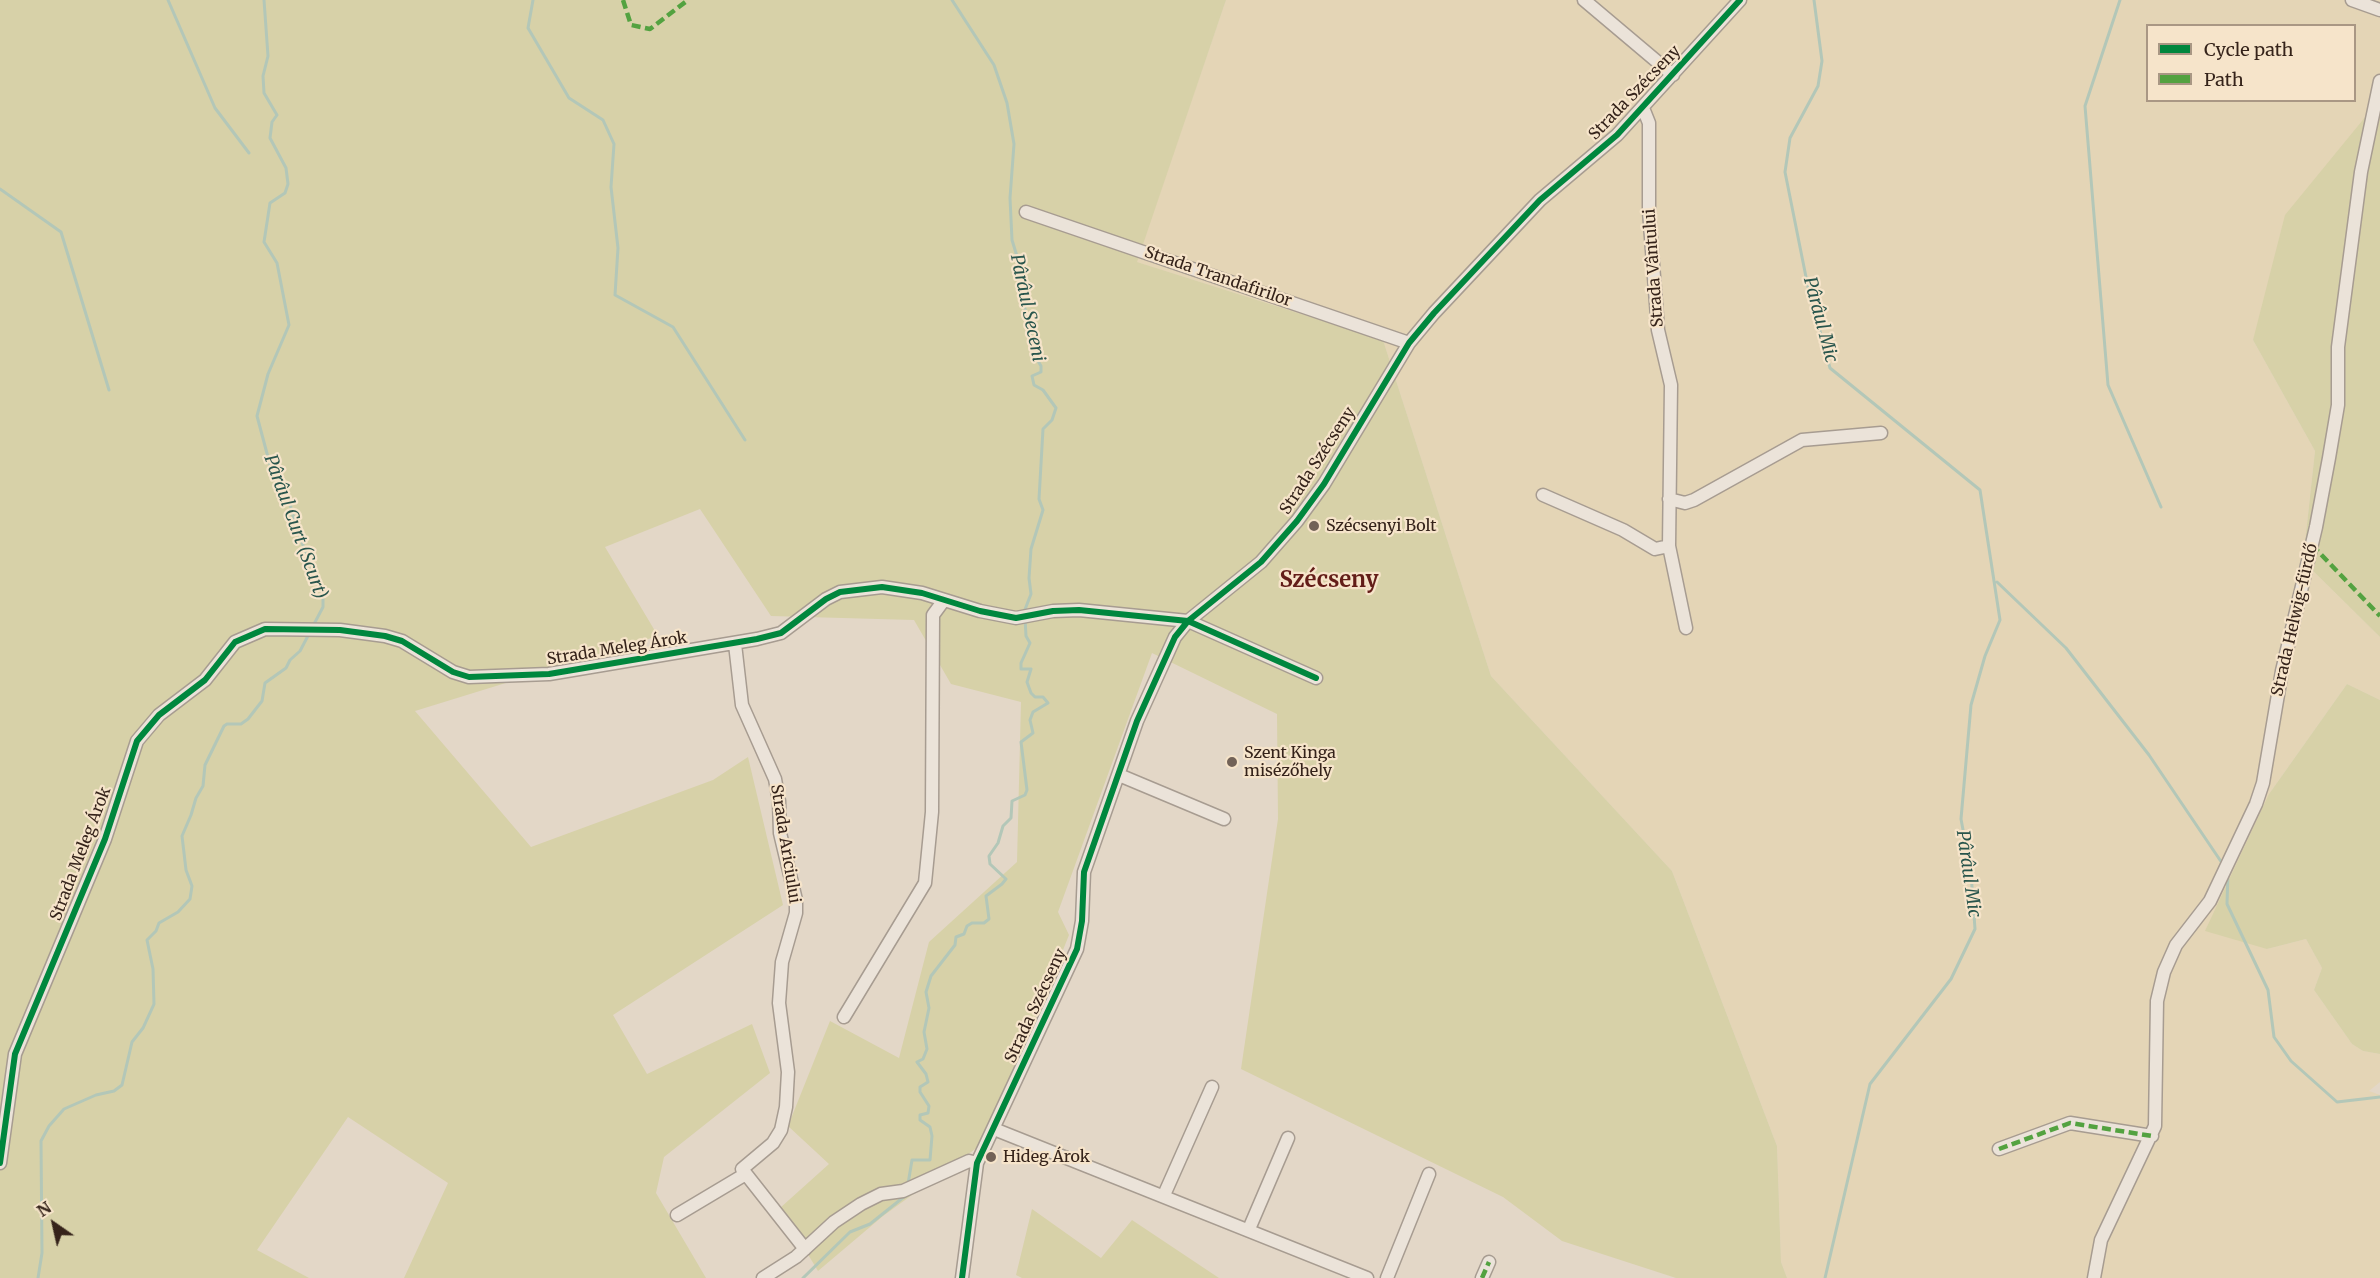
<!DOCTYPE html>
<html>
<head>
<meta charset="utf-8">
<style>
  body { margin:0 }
  #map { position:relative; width:2380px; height:1278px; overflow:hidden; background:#e3d7c7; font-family:Merriweather,serif }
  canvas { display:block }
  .legend { position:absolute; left:2146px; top:24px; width:210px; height:78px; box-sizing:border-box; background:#f6e4ca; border:2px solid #a99784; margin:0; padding:8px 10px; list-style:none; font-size:18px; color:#35231a }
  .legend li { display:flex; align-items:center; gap:12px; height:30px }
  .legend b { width:30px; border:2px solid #a99784 }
  .north { position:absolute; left:24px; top:1194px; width:60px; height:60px; -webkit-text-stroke:4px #f6e4ca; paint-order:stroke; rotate:326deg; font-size:16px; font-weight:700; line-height:24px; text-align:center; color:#35231a }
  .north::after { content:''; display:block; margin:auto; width:21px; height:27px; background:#35231a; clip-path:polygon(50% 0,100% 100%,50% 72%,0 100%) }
</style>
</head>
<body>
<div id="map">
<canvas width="2380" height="1278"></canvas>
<ul class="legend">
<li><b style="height:8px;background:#00873e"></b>Cycle path</li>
<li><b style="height:8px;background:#53a240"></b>Path</li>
</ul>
<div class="north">N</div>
</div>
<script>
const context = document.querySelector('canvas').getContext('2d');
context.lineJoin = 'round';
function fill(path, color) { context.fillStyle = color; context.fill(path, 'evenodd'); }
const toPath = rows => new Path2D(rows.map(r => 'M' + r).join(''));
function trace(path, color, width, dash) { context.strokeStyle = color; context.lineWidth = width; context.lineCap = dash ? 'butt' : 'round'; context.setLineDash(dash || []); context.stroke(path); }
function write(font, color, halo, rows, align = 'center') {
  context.font = font + ' Merriweather,serif'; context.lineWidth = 4.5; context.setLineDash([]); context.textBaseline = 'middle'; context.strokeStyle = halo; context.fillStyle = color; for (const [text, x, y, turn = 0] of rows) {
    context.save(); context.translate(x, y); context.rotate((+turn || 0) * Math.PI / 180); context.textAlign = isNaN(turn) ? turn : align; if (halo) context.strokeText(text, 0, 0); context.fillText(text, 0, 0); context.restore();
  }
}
fill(toPath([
  [1226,0,2380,0,2380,99,2253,340,2315,451,2303,561,2380,637,2380,700,2347,684,2269,794,2267,949,2306,939,2322,968,2314,990,2352,1044,2363,1051,2380,1054,2380,1082,2369,1091,2380,1095,2380,1278,1787,1278,1781,1262,1777,1146,1672,871,1491,676,1383,340,1136,262],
  [2148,26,2354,26,2354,100,2148,100]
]), '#e4d5b6');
fill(toPath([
  [0,0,1226,0,1137,262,1383,340,1491,676,1672,871,1777,1146,1781,1262,1787,1278,1676,1278,1562,1241,1503,1197,1241,1069,1278,819,1277,714,1152,653,1058,912,1069,935,1027,1040,978,1147,883,1216,818,1271,780,1208,829,1164,788,1126,830,1021,899,1058,929,942,1017,862,1021,702,951,684,914,620,771,616,700,509,605,547,658,636,415,711,531,847,713,780,748,757,783,905,613,1015,647,1074,752,1024,770,1073,664,1157,656,1193,706,1278,404,1278,448,1183,348,1117,257,1250,309,1278,0,1278],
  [2380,99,2380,637,2303,561,2315,451,2253,340,2285,215],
  [2347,684,2380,700,2380,1054,2363,1051,2352,1044,2314,990,2322,968,2306,939,2267,949,2205,931,2269,794],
  [1032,1209,1101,1258,1132,1220,1219,1278,1022,1278,1016,1275]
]), '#d7d1a8');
trace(toPath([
  [168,0,215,108,249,153],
  [264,0,268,56,263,76,264,93,277,115,272,122,270,138,286,168,288,184,285,193,270,203,264,242,277,263,289,325,268,374,257,416,273,476,290,504,297,530,323,595,323,607,313,626],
  [533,0,528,28,569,98,603,120,614,144,611,187,618,248,615,295,673,327,745,440],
  [952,0,994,65,1007,103,1014,144,1010,198,1012,240,1023,276,1021,290,1035,356,1041,366,1041,372,1032,376,1034,385,1043,390,1056,408,1052,420,1043,429,1039,499,1043,510,1031,549,1029,578,1031,594,1024,612],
  [1814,0,1822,61,1818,86,1790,138,1785,172,1808,287,1830,368,1980,490,2000,620,1985,656,1971,705,1961,819,1971,873,1975,929,1951,979,1870,1084,1825,1278],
  [2120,0,2085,106,2108,385,2161,507],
  [0,189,61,232,109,390],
  [1997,582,2066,648,2149,755,2222,863],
  [2228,873,2227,904,2268,990,2274,1037,2291,1061,2337,1102,2380,1097],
  [908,1184,912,1160,930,1160,932,1136,930,1127,920,1120,920,1115,928,1113,929,1106,920,1092,920,1087,928,1082,926,1074,917,1062,923,1059,927,1049,924,1032,929,1008,926,992,931,976,955,945,956,937,964,934,967,926,972,923,984,923,989,919,986,896,1002,884,1006,879,990,864,989,856,998,843,1003,826,1011,818,1012,801,1025,795,1027,790,1021,742,1033,733,1030,720,1033,712,1048,703,1043,697,1035,697,1031,693,1027,682,1031,669,1021,669,1021,663,1030,643,1026,636,1025,618],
  [38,1278,42,1253,41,1141,49,1126,64,1109,96,1095,114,1091,122,1085,132,1042,143,1028,154,1004,153,969,147,940,156,931,159,923,178,912,190,899,192,886,186,870,182,836,191,815,196,798,203,786,205,765,224,726,227,724,241,724,248,719,262,701,265,683,286,668,290,660,300,651,310,632],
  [803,1278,850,1232,870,1224,910,1192]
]), '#b3c7b8', 3);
const minor = toPath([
  [1584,0,1673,75],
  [2352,0,2380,10],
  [1643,108,1649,123,1649,211,1658,330,1671,385,1669,546,1686,628],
  [1026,212,1409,343],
  [1543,495,1623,530,1655,549,1669,546],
  [1669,499,1685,503,1694,500,1802,440,1881,433],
  [735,644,742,705,775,779,779,801,780,833,796,900,796,913,782,962,779,1003,788,1072,786,1107,781,1130,773,1143,742,1169,805,1249],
  [1119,775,1224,819],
  [844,1017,925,883,932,812,933,615,944,600],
  [994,1129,1367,1278],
  [1999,1149,2070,1123,2152,1136],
  [0,1163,15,1054,105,839,137,741,159,715,205,680,235,642,265,629,340,630,385,636,402,641,453,672,469,677,549,674,757,639,781,633,826,599,840,592,882,587,922,593,980,611,1016,618,1053,611,1079,610,1188,621,1316,678],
  [1164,1195,1212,1087],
  [677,1215,744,1175],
  [1249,1229,1288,1138],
  [763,1278,796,1257,834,1222,861,1204,881,1194,903,1191,969,1161,977,1163],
  [962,1278,977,1163,1077,949,1082,921,1084,872,1137,721,1175,637,1188,621,1261,562,1297,521,1324,484,1409,343,1434,313,1540,200,1617,135,1740,0],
  [1387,1278,1429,1174],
  [1482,1278,1489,1262],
  [2094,1278,2101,1240,2155,1126,2157,1001,2164,972,2176,945,2210,901,2256,804,2263,783,2282,671,2316,527,2329,458,2338,405,2338,347,2361,172,2380,81]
]);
trace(minor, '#a79c91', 15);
trace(minor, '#ebe3d9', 12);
trace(toPath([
  [623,0,631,25,650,29,688,0],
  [2312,545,2380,616],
  [1999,1149,2070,1123,2152,1136],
  [1482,1278,1489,1262]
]), '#53a240', 4.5, [9, 4.5]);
trace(toPath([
  [0,1163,15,1054,105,839,137,741,159,715,205,680,235,642,265,629,340,630,385,636,402,641,453,672,469,677,549,674,757,639,781,633,826,599,840,592,882,587,922,593,980,611,1016,618,1053,611,1079,610,1188,621,1316,678],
  [962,1278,977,1163,1077,949,1082,921,1084,872,1137,721,1175,637,1188,621,1261,562,1297,521,1324,484,1409,343,1434,313,1540,200,1617,135,1740,0]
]), '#00873e', 6);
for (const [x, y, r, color] of [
  [1314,526,6,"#726257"],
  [1232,762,6,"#726257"],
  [991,1157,6,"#726257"]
]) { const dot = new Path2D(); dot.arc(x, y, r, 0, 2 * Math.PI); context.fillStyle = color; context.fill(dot); trace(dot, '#f6e4ca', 2); }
write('16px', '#35231a', '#f6e4ca', [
  ["Strada Szécseny",1635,93,-46],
  ["Strada Vântului",1654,268,-94],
  ["Strada Trandafirilor",1218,277,19],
  ["Strada Szécseny",1318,461,-57],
  ["Strada Helwig-fürdő",2295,620,-77],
  ["Strada Meleg Árok",617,649,-9],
  ["Strada Ariciului",785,844,81],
  ["Strada Meleg Árok",81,854,-69],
  ["Strada Szécseny",1036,1006,-65]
]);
write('16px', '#35231a', '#f6e4ca', [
  ["Szécsenyi Bolt",1326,526],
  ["Szent Kinga",1244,753],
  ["misézőhely",1244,771],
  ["Hideg Árok",1003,1157]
], 'left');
write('italic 18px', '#28554c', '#f6e4ca', [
  ["Pârâul Seceni",1027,308,78],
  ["Pârâul Mic",1820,320,75],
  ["Pârâul Curt (Scurt)",295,527,70],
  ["Pârâul Mic",1968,874,82]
]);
write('bold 22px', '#631d18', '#f6e4ca', [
  ["Szécseny",1329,581]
]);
</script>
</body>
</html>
